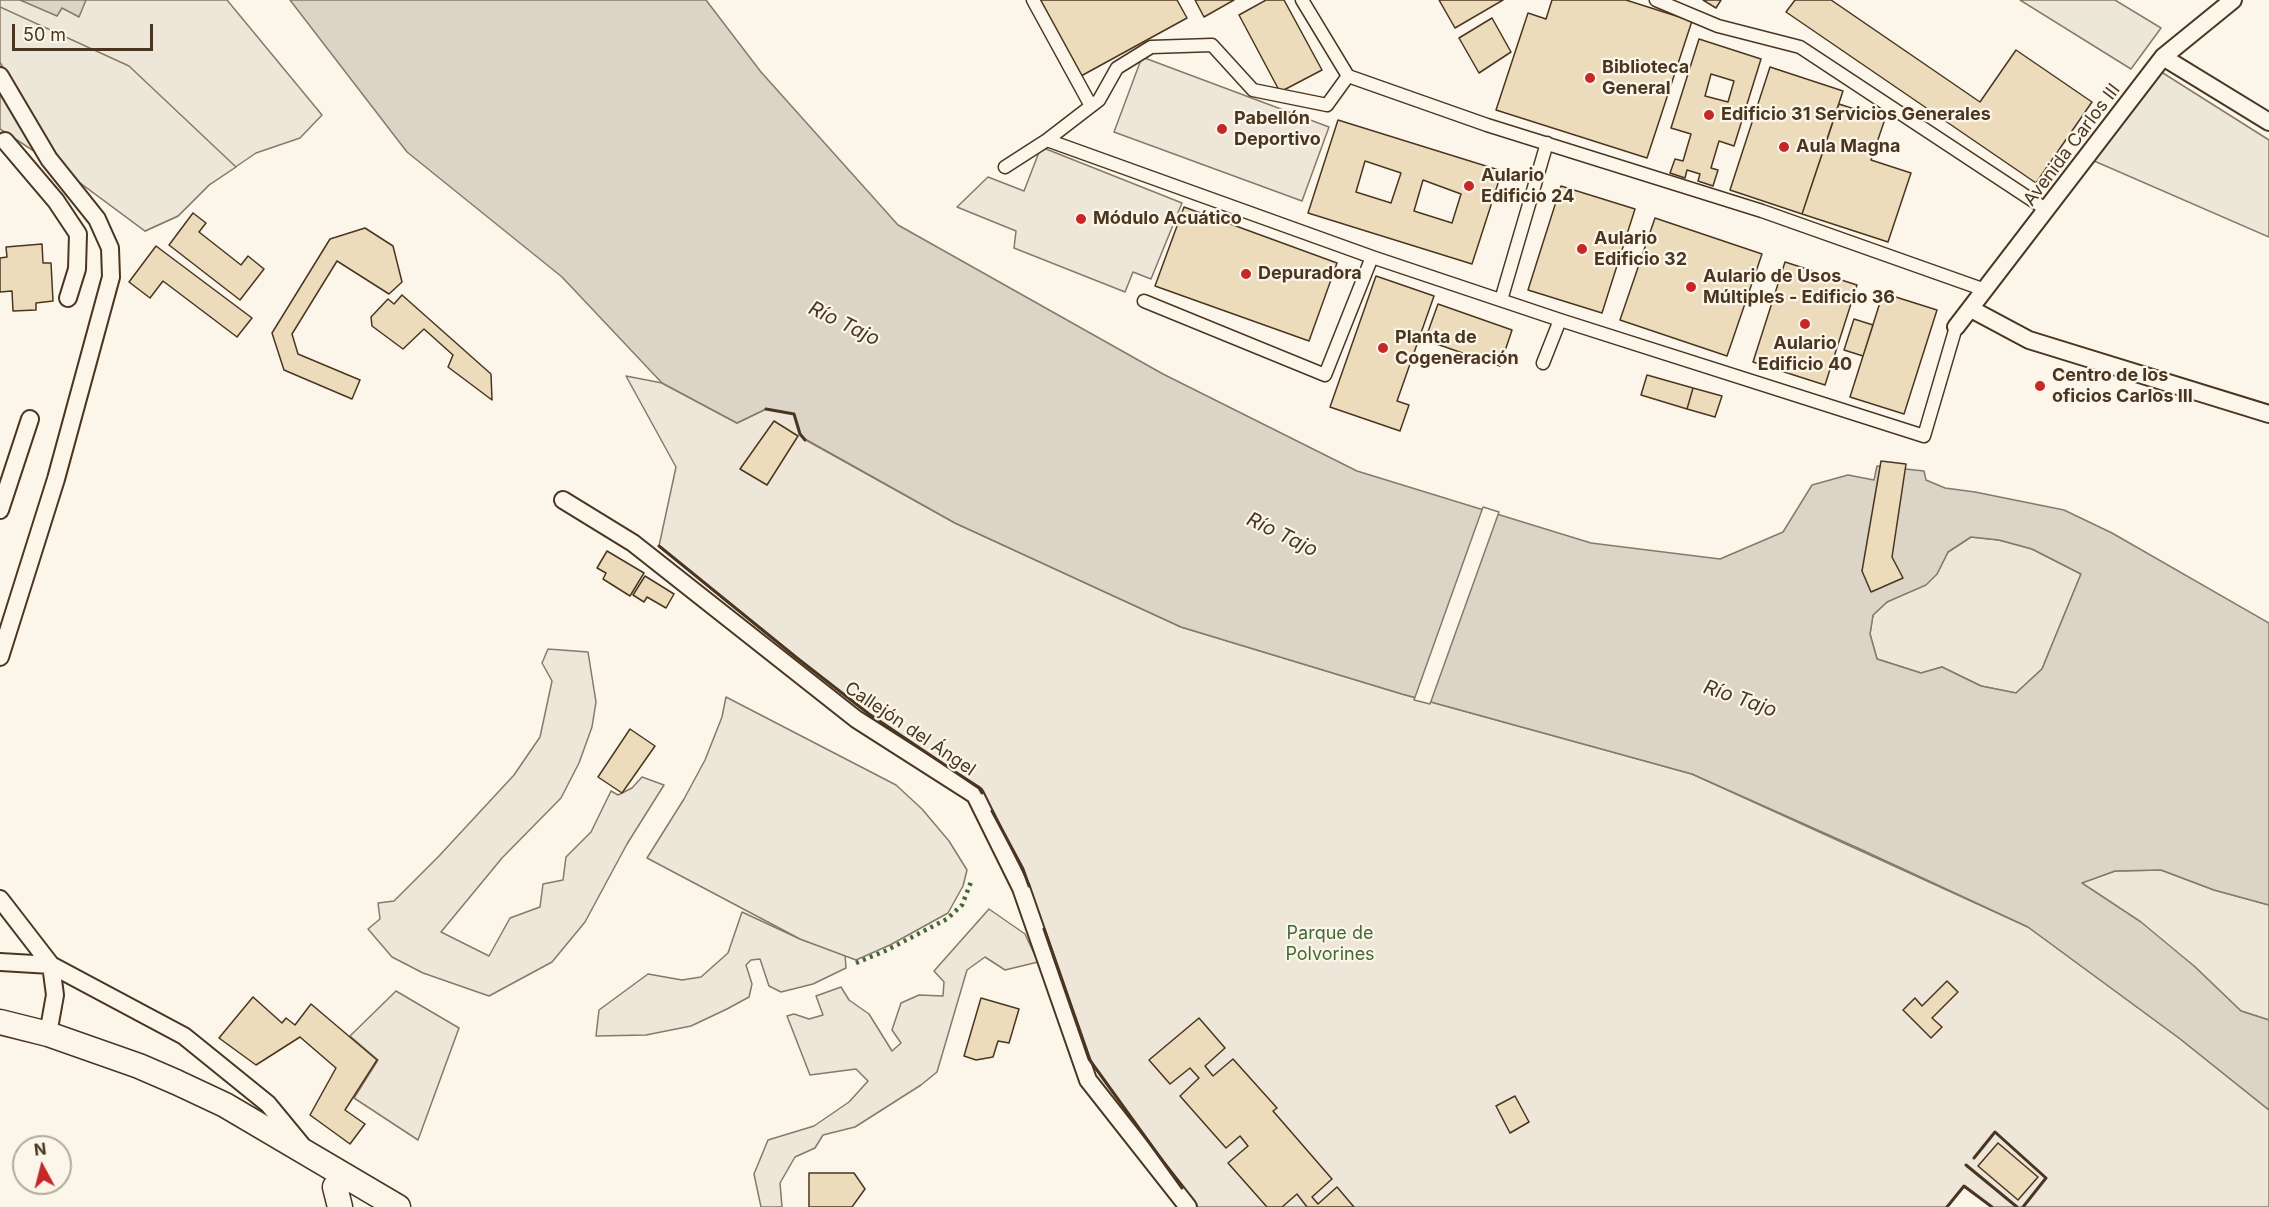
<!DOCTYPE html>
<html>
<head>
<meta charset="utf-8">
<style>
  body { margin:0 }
  #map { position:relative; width:2269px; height:1207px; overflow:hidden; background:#fbf6e9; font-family:Inter,sans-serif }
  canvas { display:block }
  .north { position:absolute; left:12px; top:1135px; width:60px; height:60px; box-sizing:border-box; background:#fbf6e9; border:2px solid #b4a999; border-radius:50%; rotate:353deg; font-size:16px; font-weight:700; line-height:24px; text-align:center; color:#4a3520 }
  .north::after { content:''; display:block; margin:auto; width:21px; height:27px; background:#c62828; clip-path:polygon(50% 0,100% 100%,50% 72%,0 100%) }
  .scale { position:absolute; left:12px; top:24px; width:141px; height:27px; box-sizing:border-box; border:3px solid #4a3520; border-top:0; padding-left:8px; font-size:18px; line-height:21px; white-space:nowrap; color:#4a3520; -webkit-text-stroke:4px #fbf6e9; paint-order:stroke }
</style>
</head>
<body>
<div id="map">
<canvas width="2269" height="1207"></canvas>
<div class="north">N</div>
<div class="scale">50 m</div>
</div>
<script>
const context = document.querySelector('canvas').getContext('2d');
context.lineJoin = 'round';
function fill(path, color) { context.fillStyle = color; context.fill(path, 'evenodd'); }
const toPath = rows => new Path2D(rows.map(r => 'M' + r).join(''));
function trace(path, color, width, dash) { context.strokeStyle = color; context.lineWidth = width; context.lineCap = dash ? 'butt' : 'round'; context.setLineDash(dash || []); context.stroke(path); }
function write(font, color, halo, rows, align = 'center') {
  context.font = font + ' Inter,sans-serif'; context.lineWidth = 4.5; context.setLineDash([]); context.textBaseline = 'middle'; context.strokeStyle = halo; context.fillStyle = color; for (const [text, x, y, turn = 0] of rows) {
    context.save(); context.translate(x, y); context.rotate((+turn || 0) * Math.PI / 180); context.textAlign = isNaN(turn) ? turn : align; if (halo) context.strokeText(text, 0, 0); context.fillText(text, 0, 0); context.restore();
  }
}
const green = toPath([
  [0,0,227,0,322,115,300,138,256,153,209,185,178,216,145,231,60,168,0,129,0,0],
  [1142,57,1329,127,1302,201,1114,132,1142,57],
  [1041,147,1182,203,1151,279,1133,272,1125,292,1014,248,1016,231,957,207,988,177,1024,191,1041,147],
  [626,376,662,383,737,423,766,409,794,414,800,434,804,439,955,523,1181,627,1402,694,1692,774,2028,927,2179,1038,2269,1110,2269,1207,1992,1207,1964,1187,1947,1207,1197,1207,1089,1059,1023,869,979,788,869,714,797,658,659,546,676,467,626,376],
  [1971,537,1999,540,2032,549,2081,574,2042,669,2016,693,1981,686,1942,667,1921,673,1877,659,1870,634,1873,615,1887,602,1937,574,1948,552,1971,537],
  [548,649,588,652,596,702,592,727,579,763,561,798,502,858,441,932,489,956,510,918,540,907,543,884,563,880,566,857,591,832,611,791,618,795,632,788,642,777,664,785,627,844,585,922,552,962,489,996,423,973,392,957,368,929,380,919,378,903,394,901,439,856,514,775,540,737,552,681,542,663,548,649],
  [2161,870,2214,890,2269,905,2269,1020,2241,1011,2194,966,2081,883,2115,871,2161,870],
  [989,909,1025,934,1038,962,1005,970,985,957,967,970,937,1072,921,1085,855,1127,823,1135,815,1148,795,1157,780,1183,782,1207,761,1207,754,1174,768,1140,814,1126,849,1102,868,1081,856,1069,810,1075,787,1016,794,1014,809,1019,823,1015,816,996,841,987,849,1000,869,1014,892,1051,901,1043,892,1030,901,1003,919,995,943,996,944,982,934,971,989,909],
  [742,912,800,939,845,955,846,968,813,984,781,992,769,986,760,959,751,960,746,965,752,984,749,997,727,1009,691,1026,646,1035,596,1036,599,1010,648,974,682,980,701,977,728,953,742,912],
  [396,991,459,1028,418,1140,354,1098,378,1060,350,1036,396,991]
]);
fill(green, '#ede6d9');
trace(green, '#887966', 1.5);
const parking = toPath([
  [2020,0,2115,0,2161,28,2131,69,2020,0],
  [0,7,129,66,236,167,209,185,178,216,145,231,60,168,0,62,0,7],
  [2155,68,2269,140,2269,237,2085,157,2155,68],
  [726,697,896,785,922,809,949,841,967,870,963,886,948,913,890,945,856,960,800,939,647,858,684,799,705,760,722,717,726,697]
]);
fill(parking, '#ede7d9');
trace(parking, '#887966', 1.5);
const water = toPath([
  [20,0,86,0,79,17,62,8,57,16,20,0],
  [290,0,706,0,761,72,898,225,1163,374,1357,471,1591,543,1720,559,1783,532,1812,485,1848,475,1874,480,1877,466,1924,471,1926,480,1945,488,1975,492,2064,510,2112,533,2269,623,2269,905,2214,890,2161,870,2115,871,2082,883,2141,922,2194,966,2241,1011,2269,1020,2269,1110,2179,1038,2028,927,1860,849,1692,774,1402,694,1181,627,955,523,805,439,800,434,794,414,766,409,737,423,662,383,562,277,407,152,290,0],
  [1971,537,1999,540,2032,549,2081,574,2042,669,2016,693,1981,686,1942,667,1921,673,1877,659,1870,634,1873,615,1887,602,1926,585,1937,574,1948,552,1971,537]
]);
fill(water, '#dcd4c6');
trace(water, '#887966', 1.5);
const pier = toPath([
  [1483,507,1499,512,1430,704,1414,700,1483,507]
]);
fill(pier, '#fbf6e9');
trace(pier, '#887966', 1.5);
const building = toPath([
  [1039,0,1177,0,1187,18,1081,76,1039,0],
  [1195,0,1234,0,1204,17,1195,0],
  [1266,0,1284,0,1322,70,1280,92,1239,15,1266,0],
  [1439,0,1503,0,1455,28,1439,0],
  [1552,0,1626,0,1692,21,1647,158,1496,110,1528,13,1546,19,1552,0],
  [1703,0,1721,0,1716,8,1703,0],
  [1795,0,1831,0,1980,102,2016,50,2092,102,2036,183,1786,12,1795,0],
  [1492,18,1511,52,1479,73,1459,38,1492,18],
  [1699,39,1761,59,1734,146,1719,141,1711,168,1718,170,1713,186,1698,181,1700,174,1687,170,1685,178,1670,173,1675,159,1683,161,1691,134,1671,128,1699,39],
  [1711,74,1734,81,1728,102,1705,96,1711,74],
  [1770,67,1843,91,1802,214,1730,190,1770,67],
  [1839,104,1885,119,1871,160,1911,173,1888,242,1802,214,1839,104],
  [1338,120,1502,171,1472,264,1308,213,1338,120],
  [1365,161,1401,173,1391,203,1356,192,1365,161],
  [1423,180,1461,194,1452,223,1414,211,1423,180],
  [1561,186,1635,209,1602,313,1528,290,1561,186],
  [1184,207,1337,263,1309,341,1155,286,1184,207],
  [193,213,206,223,199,232,241,265,248,256,264,269,240,300,169,245,193,213],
  [1655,218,1762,254,1727,356,1620,320,1655,218],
  [365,228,393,246,402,282,389,294,337,261,292,334,298,354,360,380,352,399,284,370,272,333,330,239,365,228],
  [42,244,43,263,51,263,53,301,36,303,36,310,13,311,12,291,0,292,0,258,7,257,6,247,42,244],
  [156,246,252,318,237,337,163,281,150,298,129,282,156,246],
  [1785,262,1857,285,1825,385,1753,362,1785,262],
  [1376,276,1434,296,1397,401,1409,405,1400,431,1330,407,1376,276],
  [1883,293,1937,310,1904,414,1850,397,1883,293],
  [402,295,491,374,492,400,448,367,453,355,424,329,403,349,372,326,371,317,388,299,394,304,402,295],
  [1438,304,1512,330,1500,366,1425,340,1438,304],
  [1854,319,1873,325,1863,356,1844,350,1854,319],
  [1647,375,1693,388,1687,409,1641,395,1647,375],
  [1693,388,1722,396,1715,417,1687,409,1693,388],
  [774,421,798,436,767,485,740,469,774,421],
  [1881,461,1906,464,1892,557,1903,578,1871,592,1862,571,1881,461],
  [607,551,644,573,630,596,603,579,606,573,597,568,607,551],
  [645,576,674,594,666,608,647,597,644,602,633,595,645,576],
  [630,729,655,746,622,793,598,777,630,729],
  [1947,981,1958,992,1932,1018,1942,1027,1931,1038,1903,1010,1915,998,1922,1006,1947,981],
  [253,997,282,1023,286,1018,295,1025,311,1004,377,1060,345,1110,365,1124,350,1144,310,1115,336,1068,300,1037,256,1065,219,1038,253,997],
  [981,998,1019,1009,1009,1043,998,1041,993,1057,976,1060,964,1056,981,998],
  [1199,1018,1225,1048,1205,1066,1213,1076,1233,1059,1277,1108,1273,1111,1332,1179,1312,1197,1318,1204,1337,1187,1354,1207,1307,1207,1297,1194,1282,1207,1267,1207,1228,1163,1248,1146,1240,1136,1226,1148,1180,1096,1199,1078,1190,1068,1170,1084,1149,1060,1199,1018],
  [1515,1096,1529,1122,1510,1133,1496,1106,1515,1096],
  [1998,1143,2038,1177,2018,1200,1978,1166,1998,1143],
  [809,1173,854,1173,865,1189,852,1207,809,1207,809,1173]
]);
fill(building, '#ecdcbc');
trace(building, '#4a3520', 1.5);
const pedestrian = toPath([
  [1033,0,1091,106],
  [1302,0,1348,76],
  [1656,0,1718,26,1800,47,2047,210],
  [1047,140,1372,257],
  [1005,167,1047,140,1099,100,1117,68,1151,47,1212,45,1253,90,1327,105,1348,76,1487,125,1762,211,1985,290],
  [1501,300,1547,143],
  [1144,301,1325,375,1372,257,1560,320,1924,436,1956,327],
  [1543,363,1560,320]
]);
const minor = toPath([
  [2163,57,2269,122],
  [0,76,49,159,97,219,110,248,111,277,56,479,0,657],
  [5,141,56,201,78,234,77,269,68,298],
  [1971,309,2029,340,2269,414],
  [1956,327,2163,57,2233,0],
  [563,500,633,543,856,719,975,795,1021,888,1088,1080,1188,1207],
  [0,510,30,419],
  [0,899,51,965,55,995,48,1034],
  [0,962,51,965,184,1036,268,1104,301,1144]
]);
const secondary = toPath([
  [0,1022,48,1034,139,1066,176,1082,225,1105,398,1207],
  [335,1187,340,1207]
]);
trace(pedestrian, '#4a3520', 15);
trace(minor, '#4a3520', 20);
trace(secondary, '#4a3520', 27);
trace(pedestrian, '#fbf6e9', 12);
trace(minor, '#fbf6e9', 16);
trace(secondary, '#fbf6e9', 24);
trace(toPath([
  [856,963,885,951,947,919,962,905,971,882]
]), '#436837', 4.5, [3, 4.5]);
trace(toPath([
  [766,409,794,414,800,434,805,440],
  [659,546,797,658,869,714,979,788,982,793],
  [992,811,1023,869,1029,886],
  [1044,929,1089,1059,1182,1188],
  [1974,1158,1995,1132,2046,1178,2023,1207],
  [1966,1165,2017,1207],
  [1947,1207,1964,1186,1992,1207]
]), '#4a3520', 3);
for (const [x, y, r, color] of [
  [1590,78,6,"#c62828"],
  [1709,115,6,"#c62828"],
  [1222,129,6,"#c62828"],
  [1784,147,6,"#c62828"],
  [1469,186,6,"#c62828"],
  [1081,219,6,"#c62828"],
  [1582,249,6,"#c62828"],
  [1246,274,6,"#c62828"],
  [1691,287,6,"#c62828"],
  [1805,324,6,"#c62828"],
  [1383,348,6,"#c62828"],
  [2040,386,6,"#c62828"]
]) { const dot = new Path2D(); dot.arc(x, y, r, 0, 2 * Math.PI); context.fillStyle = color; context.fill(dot); trace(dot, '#fbf6e9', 2); }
write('bold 18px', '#4a3520', '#fbf6e9', [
  ["Biblioteca",1602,68],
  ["General",1602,89],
  ["Edificio 31 Servicios Generales",1721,115],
  ["Pabellón",1234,119],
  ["Deportivo",1234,140],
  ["Aula Magna",1796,147],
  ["Aulario",1481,176],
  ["Edificio 24",1481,197],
  ["Módulo Acuático",1093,219],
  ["Aulario",1594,239],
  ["Edificio 32",1594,260],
  ["Depuradora",1258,274],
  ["Aulario de Usos",1703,277],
  ["Múltiples - Edificio 36",1703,298],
  ["Planta de",1395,338],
  ["Cogeneración",1395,359],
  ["Aulario",1805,344,"center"],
  ["Edificio 40",1805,365,"center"],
  ["Centro de los",2052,376],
  ["oficios Carlos III",2052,397]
], 'left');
write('18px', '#4a3520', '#fbf6e9', [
  ["Avenida Carlos III",2072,145,-53],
  ["Callejón del Ángel",910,729,34]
]);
write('18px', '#436837', '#fbf6e9', [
  ["Parque de",1330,934],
  ["Polvorines",1330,955]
]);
write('italic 20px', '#4a3520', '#fbf6e9', [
  ["Río Tajo",844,324,26],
  ["Río Tajo",1282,535,26],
  ["Río Tajo",1740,699,19]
]);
</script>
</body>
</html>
